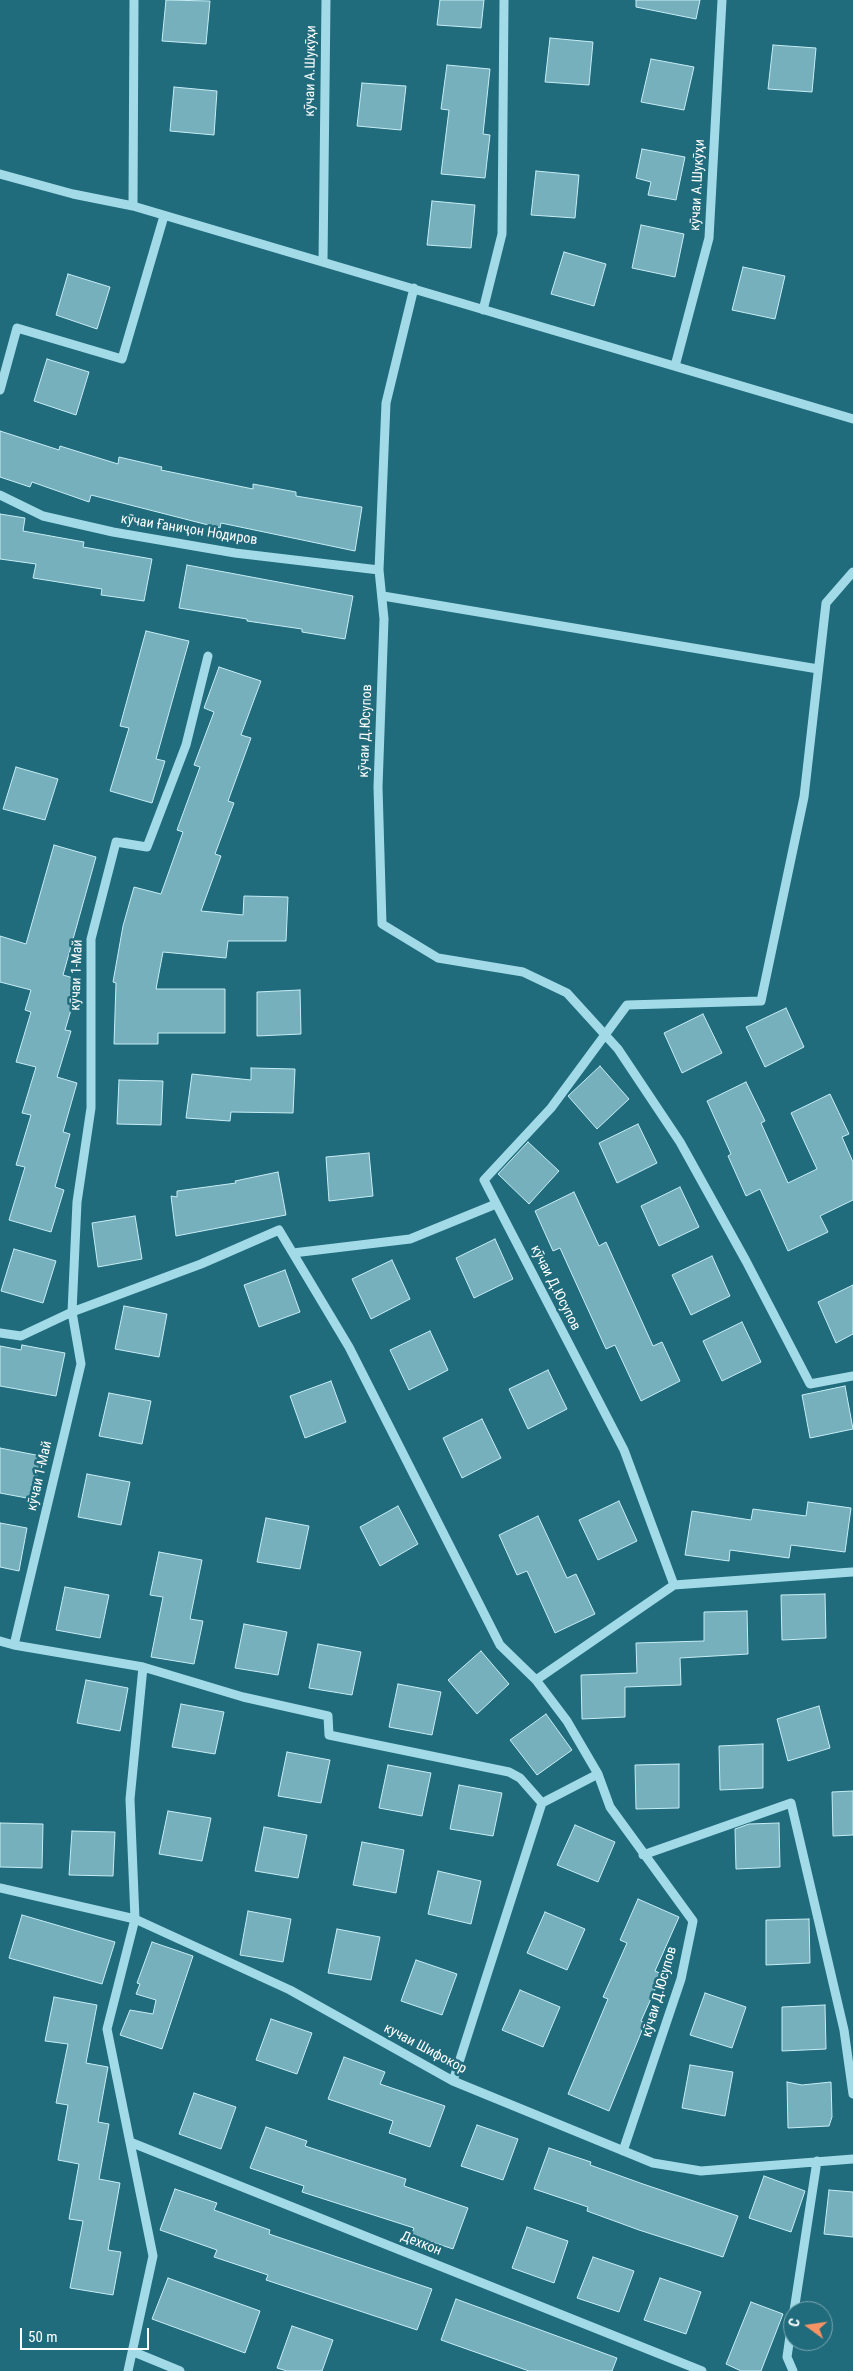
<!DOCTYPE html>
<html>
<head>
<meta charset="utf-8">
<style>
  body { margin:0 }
  #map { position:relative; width:853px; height:2371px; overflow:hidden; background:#206b7c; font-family:"Roboto Condensed",sans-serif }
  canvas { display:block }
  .north { position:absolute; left:783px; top:2301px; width:50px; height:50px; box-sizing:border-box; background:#206b7c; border:1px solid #79a6b0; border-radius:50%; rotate:284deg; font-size:14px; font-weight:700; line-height:20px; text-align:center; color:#fff }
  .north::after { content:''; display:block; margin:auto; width:18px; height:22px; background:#f49363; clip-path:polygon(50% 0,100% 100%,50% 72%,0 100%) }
  .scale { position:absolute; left:20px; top:2328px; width:129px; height:22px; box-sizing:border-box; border:2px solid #fff; border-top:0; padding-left:6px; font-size:15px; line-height:18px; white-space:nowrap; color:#fff; -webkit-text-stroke:4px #206b7c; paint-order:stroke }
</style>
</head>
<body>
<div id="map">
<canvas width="853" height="2371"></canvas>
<div class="north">С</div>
<div class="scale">50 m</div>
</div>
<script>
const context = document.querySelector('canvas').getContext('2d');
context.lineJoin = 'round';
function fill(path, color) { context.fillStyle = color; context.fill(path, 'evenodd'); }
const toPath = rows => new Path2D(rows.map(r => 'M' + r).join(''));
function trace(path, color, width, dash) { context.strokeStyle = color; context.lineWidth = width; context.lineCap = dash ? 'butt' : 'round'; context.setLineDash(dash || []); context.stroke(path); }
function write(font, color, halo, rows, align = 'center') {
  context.font = font + ' "Roboto Condensed",sans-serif'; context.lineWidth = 5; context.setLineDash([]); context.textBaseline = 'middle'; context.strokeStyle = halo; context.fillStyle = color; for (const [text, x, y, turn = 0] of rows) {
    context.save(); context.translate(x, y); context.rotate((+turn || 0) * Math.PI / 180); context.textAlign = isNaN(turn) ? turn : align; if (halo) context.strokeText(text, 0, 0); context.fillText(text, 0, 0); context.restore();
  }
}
const building = toPath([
  [166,0,210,1,206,44,162,41,166,0],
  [440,0,484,0,481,28,437,25,440,0],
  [636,0,700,0,696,19,636,7,636,0],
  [550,38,593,42,589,85,545,82,550,38],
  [773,45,816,48,812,92,768,89,773,45],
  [651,59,694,67,684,110,641,102,651,59],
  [447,65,490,69,483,134,490,135,485,178,441,174,449,110,441,109,447,65],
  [362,83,406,86,401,130,357,126,362,83],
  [174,87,217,91,214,135,170,131,174,87],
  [642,149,685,157,676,200,648,195,651,182,636,178,642,149],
  [536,171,579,175,575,218,531,215,536,171],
  [432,201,475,205,471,248,427,245,432,201],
  [641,225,684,234,675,277,632,268,641,225],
  [564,252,606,264,594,306,551,294,564,252],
  [743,267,785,276,775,319,732,310,743,267],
  [68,274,110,287,97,329,56,315,68,274],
  [47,359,89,372,76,415,34,401,47,359],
  [0,431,59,450,60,446,118,464,119,457,162,467,161,470,253,489,253,484,296,492,296,496,362,507,355,551,221,523,220,528,91,495,89,502,32,482,30,487,0,477,0,431],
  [0,514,25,518,23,531,84,542,83,547,152,559,144,601,101,595,102,589,33,578,36,564,0,559,0,514],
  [187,565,353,596,345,639,302,632,302,629,247,621,247,619,179,608,187,565],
  [146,631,189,641,156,759,165,761,152,803,110,791,129,728,120,726,146,631],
  [219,667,261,681,241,735,251,738,228,801,234,803,215,854,221,856,201,911,243,915,244,896,288,897,286,941,228,941,226,958,163,952,156,989,225,989,225,1033,158,1033,158,1044,114,1044,116,983,113,982,123,926,134,887,161,894,183,832,177,830,200,767,194,765,214,712,204,708,219,667],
  [16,767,58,779,45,820,3,809,16,767],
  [54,845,96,857,63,975,80,980,65,1030,71,1031,57,1077,77,1083,63,1132,70,1134,55,1187,64,1190,51,1232,9,1220,25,1167,16,1165,31,1115,22,1113,36,1067,16,1062,31,1012,25,1010,31,990,0,982,0,936,26,944,54,845],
  [300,990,301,1034,257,1036,257,992,300,990],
  [786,1008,804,1047,765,1067,746,1027,786,1008],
  [703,1014,722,1053,682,1073,664,1033,703,1014],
  [600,1066,629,1099,597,1129,568,1096,600,1066],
  [251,1068,295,1069,293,1113,231,1112,230,1121,186,1118,192,1074,251,1080,251,1068],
  [119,1080,163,1081,161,1125,117,1124,119,1080],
  [746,1082,765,1121,761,1123,788,1183,817,1169,791,1113,830,1094,849,1134,842,1137,853,1162,853,1200,820,1216,828,1232,788,1251,760,1189,746,1196,728,1156,731,1154,707,1101,746,1082],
  [638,1124,657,1163,617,1183,599,1143,638,1124],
  [528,1142,559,1171,529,1204,498,1174,528,1142],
  [369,1153,373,1196,329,1201,326,1157,369,1153],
  [278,1172,286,1215,176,1236,171,1196,177,1197,177,1191,236,1183,235,1181,278,1172],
  [680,1187,699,1227,659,1246,641,1206,680,1187],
  [574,1192,599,1246,606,1242,653,1346,662,1342,680,1381,641,1401,615,1345,606,1349,560,1248,553,1251,535,1211,574,1192],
  [135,1216,142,1259,98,1267,92,1223,135,1216],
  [495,1239,513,1279,474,1298,456,1258,495,1239],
  [14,1249,56,1261,43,1303,1,1291,14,1249],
  [712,1256,730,1296,691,1315,672,1275,712,1256],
  [392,1260,410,1299,371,1319,352,1279,392,1260],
  [285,1270,300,1312,259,1327,244,1285,285,1270],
  [853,1285,853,1334,836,1343,818,1302,853,1285],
  [124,1306,167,1314,159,1357,115,1349,124,1306],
  [742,1322,761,1362,722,1381,703,1341,742,1322],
  [430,1331,448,1370,409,1390,390,1350,430,1331],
  [22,1345,65,1353,56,1396,0,1386,0,1346,21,1350,22,1345],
  [548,1370,567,1409,528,1429,509,1389,548,1370],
  [331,1381,346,1422,305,1438,290,1396,331,1381],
  [845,1386,853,1429,810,1438,802,1395,845,1386],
  [109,1393,151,1401,142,1444,99,1436,109,1393],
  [482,1419,501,1458,462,1478,443,1438,482,1419],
  [0,1448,41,1456,32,1499,0,1493,0,1448],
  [87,1474,130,1482,121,1525,78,1517,87,1474],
  [619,1501,637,1541,598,1560,579,1520,619,1501],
  [808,1502,851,1508,845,1552,791,1545,789,1558,730,1550,729,1561,685,1555,692,1511,751,1520,753,1509,806,1516,808,1502],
  [398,1506,418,1544,380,1566,360,1527,398,1506],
  [538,1516,567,1578,576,1574,595,1614,555,1633,527,1571,517,1575,499,1535,538,1516],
  [266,1518,309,1526,300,1569,257,1562,266,1518],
  [0,1523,27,1528,19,1571,0,1567,0,1523],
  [159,1552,202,1560,190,1619,203,1621,194,1664,151,1657,163,1597,150,1595,159,1552],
  [65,1587,109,1595,100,1638,56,1630,65,1587],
  [825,1594,826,1638,782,1640,781,1595,825,1594],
  [747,1611,748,1654,680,1658,681,1685,625,1687,625,1717,582,1719,581,1675,637,1673,636,1643,704,1641,704,1612,747,1611],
  [244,1624,287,1632,278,1675,235,1668,244,1624],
  [318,1644,361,1652,352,1695,309,1688,318,1644],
  [481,1651,509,1684,477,1714,448,1680,481,1651],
  [86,1680,128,1688,120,1731,77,1723,86,1680],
  [398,1684,441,1692,432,1735,389,1727,398,1684],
  [181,1704,224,1712,215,1754,172,1747,181,1704],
  [819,1706,830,1748,788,1761,777,1719,819,1706],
  [546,1714,572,1750,537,1775,510,1740,546,1714],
  [763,1744,763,1788,720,1790,719,1746,763,1744],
  [287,1752,330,1760,321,1803,278,1796,287,1752],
  [679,1764,679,1808,636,1809,635,1765,679,1764],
  [388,1765,431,1773,422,1816,379,1808,388,1765],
  [459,1785,502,1793,493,1836,450,1829,459,1785],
  [853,1791,853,1835,833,1836,832,1792,853,1791],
  [168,1811,211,1818,202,1861,159,1854,168,1811],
  [0,1823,43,1824,42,1868,0,1867,0,1823],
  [779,1823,780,1867,736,1869,735,1829,749,1824,779,1823],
  [575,1825,615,1842,598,1882,557,1865,575,1825],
  [264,1827,307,1835,298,1878,255,1871,264,1827],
  [72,1831,115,1832,113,1876,69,1875,72,1831],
  [362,1842,404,1850,396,1893,353,1885,362,1842],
  [438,1871,481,1881,471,1924,428,1914,438,1871],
  [638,1899,679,1917,655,1971,662,1974,641,2021,645,2023,609,2111,568,2094,608,1999,603,1997,627,1943,620,1940,638,1899],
  [248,1911,291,1919,283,1962,240,1955,248,1911],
  [545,1912,585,1929,567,1970,527,1953,545,1912],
  [22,1915,115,1942,102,1984,9,1958,22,1915],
  [809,1919,810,1963,766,1965,766,1920,809,1919],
  [337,1929,380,1937,371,1980,328,1973,337,1929],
  [152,1942,193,1956,162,2049,120,2035,130,2010,153,2014,156,2000,136,1994,140,1984,137,1983,152,1942],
  [416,1960,457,1974,442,2015,401,2001,416,1960],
  [520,1990,560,2007,543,2047,502,2030,520,1990],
  [705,1993,746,2007,732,2048,690,2035,705,1993],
  [54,1997,97,2005,86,2063,108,2067,98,2122,109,2124,99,2179,120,2183,108,2250,121,2252,113,2295,70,2288,83,2221,69,2219,79,2164,58,2160,68,2105,56,2103,68,2044,45,2041,54,1997],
  [825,2005,826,2049,782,2051,782,2007,825,2005],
  [271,2019,312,2033,297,2074,256,2060,271,2019],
  [344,2057,385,2072,380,2084,445,2106,430,2147,389,2133,393,2121,328,2099,344,2057],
  [690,2065,733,2072,725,2116,682,2108,690,2065],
  [787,2082,802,2085,831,2082,832,2117,829,2126,788,2128,787,2082],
  [194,2093,236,2107,221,2149,179,2134,194,2093],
  [477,2125,518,2139,503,2180,461,2166,477,2125],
  [266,2127,307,2141,305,2146,406,2179,404,2186,468,2208,453,2249,411,2235,414,2228,302,2192,304,2186,250,2168,266,2127],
  [549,2148,591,2162,590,2165,643,2184,738,2216,723,2257,639,2230,587,2211,588,2207,534,2189,549,2148],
  [764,2176,805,2191,791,2232,749,2218,764,2176],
  [175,2189,217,2203,214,2210,270,2230,269,2234,432,2289,417,2330,266,2280,268,2275,214,2257,217,2250,160,2230,175,2189],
  [829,2190,853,2192,853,2237,824,2234,829,2190],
  [527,2227,568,2241,554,2283,512,2268,527,2227],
  [593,2257,634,2271,619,2312,577,2298,593,2257],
  [168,2278,260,2311,245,2353,152,2319,168,2278],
  [660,2278,701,2292,686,2334,644,2320,660,2278],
  [456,2299,617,2358,612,2371,529,2371,441,2340,456,2299],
  [751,2302,783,2314,761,2371,741,2371,726,2364,751,2302],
  [292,2326,333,2340,322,2371,287,2371,277,2368,292,2326]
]);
fill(building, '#76b0bc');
trace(building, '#c6edf5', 1);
trace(toPath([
  [0,174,73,194,133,206,853,419],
  [133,206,134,0],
  [323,262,326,0],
  [414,288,386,403,379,570,384,619,378,787,382,924,438,958,523,972,567,993,618,1049,680,1142,746,1261,810,1384,853,1376],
  [483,310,502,234,504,0],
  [675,366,709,238,722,0],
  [0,390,17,328,122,359,164,216],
  [0,495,43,516,113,532,235,553,379,570],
  [383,596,818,669],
  [293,1253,410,1239,496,1204],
  [0,1333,21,1336,72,1312,201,1264,279,1230,349,1347,500,1645,536,1680,567,1721,598,1774,610,1807,693,1921,681,1979,623,2151],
  [674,1585,624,1450,484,1180,551,1108,627,1005,761,1001,804,797,826,603,853,572],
  [0,1641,14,1645,143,1667,243,1697,328,1716,329,1735,509,1772,520,1778,542,1803,453,2081],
  [14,1645,81,1364,72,1312,77,1202,91,1108,91,939,116,842,147,847,186,745,208,656],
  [536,1680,674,1585,852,1572],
  [542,1803,598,1774],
  [643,1855,791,1803,844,2030,853,2094],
  [0,1888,135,1919,290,1990,453,2081,653,2163,701,2171,853,2159],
  [130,2142,702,2371],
  [794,2311,817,2161],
  [793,2315,787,2357,793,2371],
  [134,2352,180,2371],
  [128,2371,153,2256,107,2029,135,1919,130,1799,143,1667]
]), '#a2dbe7', 9);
write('14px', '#fff', '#206b7c', [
  ["кӯчаи А.Шукӯҳи",311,71,-89],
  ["кӯчаи А.Шукӯҳи",698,185,-87],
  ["кӯчаи Ғаниҷон Нодиров",189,530,9],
  ["кӯчаи Д.Юсупов",366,731,-88],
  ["кӯчаи 1-Май",77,975,-88],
  ["кӯчаи Д.Юсупов",555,1288,63],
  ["кӯчаи 1-Май",40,1476,-77],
  ["кӯчаи Д.Юсупов",660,1992,-74],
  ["кучаи Шифокор",425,2049,28],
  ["Дехкон",421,2244,22]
]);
</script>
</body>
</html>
